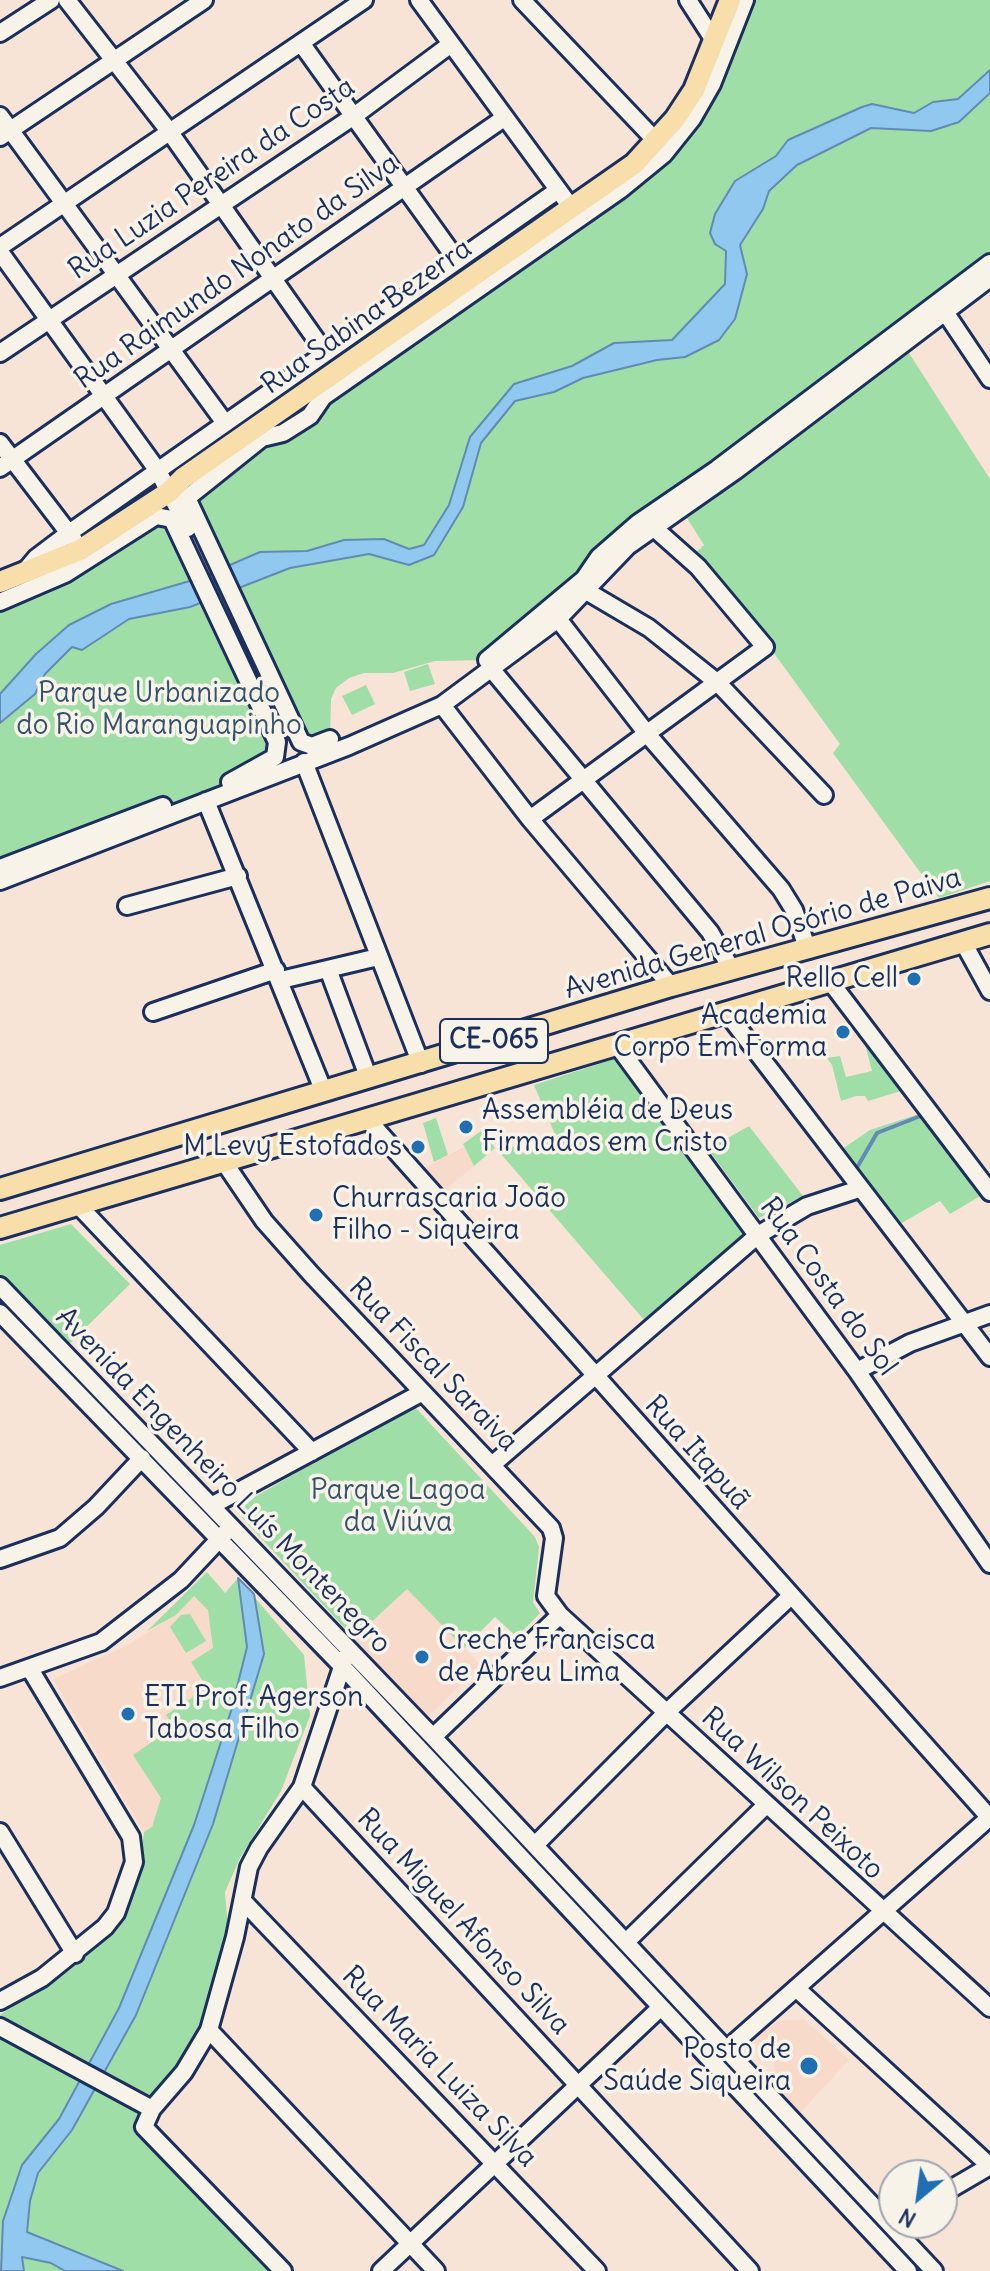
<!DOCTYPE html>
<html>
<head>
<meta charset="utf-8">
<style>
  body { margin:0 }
  #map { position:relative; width:990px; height:2271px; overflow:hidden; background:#f7e4d6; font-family:Delius,sans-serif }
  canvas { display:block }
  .north { position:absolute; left:878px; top:2159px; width:80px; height:80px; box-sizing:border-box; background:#f7f3e8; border:2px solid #9fa5b1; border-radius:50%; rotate:209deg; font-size:22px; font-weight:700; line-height:32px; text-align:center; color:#1b2f5e }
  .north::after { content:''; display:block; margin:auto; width:28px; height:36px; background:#1f6fb2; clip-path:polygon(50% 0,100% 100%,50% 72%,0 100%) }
</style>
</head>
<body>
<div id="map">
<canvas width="990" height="2271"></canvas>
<div class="north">N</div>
</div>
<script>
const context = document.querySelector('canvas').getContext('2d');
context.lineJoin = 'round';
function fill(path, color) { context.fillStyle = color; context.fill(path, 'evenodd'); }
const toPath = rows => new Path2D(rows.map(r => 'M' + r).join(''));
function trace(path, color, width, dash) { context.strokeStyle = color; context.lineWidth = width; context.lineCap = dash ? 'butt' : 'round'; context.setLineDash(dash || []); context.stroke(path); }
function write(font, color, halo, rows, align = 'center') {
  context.font = font + ' Delius,sans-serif'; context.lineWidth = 7; context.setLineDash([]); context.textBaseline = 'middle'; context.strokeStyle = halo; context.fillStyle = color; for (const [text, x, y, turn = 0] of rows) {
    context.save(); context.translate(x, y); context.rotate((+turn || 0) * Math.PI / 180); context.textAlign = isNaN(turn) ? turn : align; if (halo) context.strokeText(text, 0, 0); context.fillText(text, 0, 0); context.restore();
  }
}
fill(toPath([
  [464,1147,474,1166,445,1190,425,1168],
  [407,1588,481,1666,428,1716,354,1638],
  [194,1596,208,1609,214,1656,208,1693,161,1798,152,1828,144,1832,53,1679,128,1645,176,1615],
  [804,2019,849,2060,798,2115,760,2072,775,2072,773,2057,758,2060,755,2040,778,2021]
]), '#f7dac9');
fill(toPath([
  [745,0,990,0,990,70,958,99,933,102,914,113,872,104,862,107,788,140,776,156,735,181,714,221,715,244,726,250,725,284,672,340,614,343,572,366,514,384,470,437,449,505,424,545,409,549,384,539,344,540,307,551,260,552,219,571,191,492,283,433,620,190],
  [990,93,990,263,487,660,435,661,393,673,364,673,349,678,336,688,331,699,330,739,312,746,229,592,290,568,369,554,409,565,463,507,481,443,515,401,554,392,583,378,657,360,685,357,741,260,740,245,763,209,769,191,797,165,871,128,931,131,959,122],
  [907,350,990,479,990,881,939,898,833,753,840,744,768,645,701,569,696,552,704,545,687,518],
  [162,515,200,578,111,604,0,694,0,602],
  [210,599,277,742,244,776,0,868,0,723,34,694,45,674,72,646,82,650,129,619,190,607],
  [428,664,435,684,410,691,404,672],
  [366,685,375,704,352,715,342,696],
  [865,1044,901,1091,868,1101,865,1096,856,1096,841,1101,832,1065,827,1058,840,1056,846,1077,872,1071],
  [620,1057,745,1232,645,1321,501,1154,537,1133,540,1139,554,1132,534,1085],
  [922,1113,923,1120,982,1195,950,1214,940,1201,900,1224,842,1149,870,1130],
  [436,1118,448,1155,434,1162,423,1123],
  [749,1126,803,1196,759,1218,708,1149],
  [481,1131,495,1148,474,1166,463,1144],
  [71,1224,130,1284,67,1346,0,1277,0,1245],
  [415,1407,535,1537,539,1547,533,1603,540,1613,517,1637,495,1617,464,1648,407,1589,354,1638,234,1509,408,1408],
  [207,1572,225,1593,238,1578,304,1655,310,1716,281,1791,240,1858,225,1892,229,1938,201,2028,135,2127,275,2271,0,2271,0,2015,80,1962,117,1925,125,1911,138,1877,144,1832,152,1827,161,1798,133,1755,174,1727,166,1715,207,1688,191,1662,213,1648,208,1610,194,1596,176,1615,147,1631],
  [190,1614,206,1641,186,1653,170,1627,181,1615]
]), '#9fdea6');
const water = toPath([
  [990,70,990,93,959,122,931,131,871,128,797,165,769,191,763,209,740,245,747,274,735,319,719,340,685,357,657,360,583,378,554,392,515,401,481,443,463,507,434,555,409,565,369,554,290,568,190,607,129,619,82,650,72,647,45,674,35,694,0,723,0,694,36,654,69,625,111,604,200,578,260,552,307,551,344,540,384,539,409,549,424,545,449,505,470,437,514,384,572,366,614,343,672,340,725,284,726,251,715,244,710,233,715,214,735,181,776,156,788,140,862,107,872,104,914,113,933,102,958,99,990,70],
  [238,1578,254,1594,264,1654,213,1824,136,2015,72,2130,38,2173,30,2201,27,2232,123,2271,65,2271,51,2263,22,2257,24,2271,1,2271,3,2221,22,2165,59,2119,119,2008,194,1825,231,1711,247,1647,238,1578]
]);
fill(water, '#90c8ef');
trace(water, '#618bb5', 2);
trace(toPath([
  [855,1171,877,1133,923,1115]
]), '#618bb5', 4);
const minor = toPath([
  [67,0,169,131,324,351],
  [419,0,565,199],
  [522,0,656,141],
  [688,0,715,42],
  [0,33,51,0],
  [301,43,456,259],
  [0,116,225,423],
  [0,137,204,0],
  [0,247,364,0],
  [0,252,158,471,188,528],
  [945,312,990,379],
  [0,353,354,116,451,44],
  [0,443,74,540],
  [0,468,504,118],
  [25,571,36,558,69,533,558,190],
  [588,592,649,628,718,683,824,795],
  [0,602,65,574,156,516,172,519,277,742,275,757,230,782],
  [558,619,648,735,781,889,794,910,808,950],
  [487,660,584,579,599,557,638,523,717,469,990,263],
  [493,671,710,932,732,970],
  [442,705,530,819,671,986],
  [330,739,312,746,301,742,187,498,262,438,283,433,310,416,323,397,620,190,664,154,692,119,712,84,745,0],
  [304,762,421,1064],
  [206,801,324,1092],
  [530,819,765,647,698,567,653,527],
  [0,868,163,806],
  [0,881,349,746,442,705,558,619,628,546,735,471,990,278],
  [127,906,238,876],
  [963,942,990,991],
  [328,969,369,1079],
  [281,980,378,957],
  [829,980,990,1192],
  [153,1012,276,970],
  [726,1012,990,1357],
  [617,1045,857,1371,990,1564],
  [368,1120,990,1818],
  [224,1162,264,1221,311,1274,551,1528,554,1538,546,1596,560,1615,990,2008],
  [78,1205,312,1452],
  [0,1286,433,1737,934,2271],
  [0,1313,342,1666,908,2271],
  [857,1371,910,1343,990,1314],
  [492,1465,758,1235,807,1206,859,1189],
  [211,1506,421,1393],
  [0,1559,60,1538,96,1507,142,1458],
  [0,1678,101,1642,181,1580,226,1532],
  [433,1737,560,1615],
  [302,1787,750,2271],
  [0,1832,75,1954],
  [535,1845,666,1713,791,1596],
  [243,1901,597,2271],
  [626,1942,766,1805],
  [796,1988,990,2166],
  [0,2001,42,1978,105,1927,116,1913,134,1862,131,1837,30,1669],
  [0,2027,152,2109],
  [209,2030,436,2271],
  [727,2049,990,1817],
  [942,2194,990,2166],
  [283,2271,144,2127,152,2109,184,2072,209,2030,235,1937,249,1867,259,1848,302,1787,345,1658],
  [381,2271,660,2008]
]);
const major = toPath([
  [0,582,80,550,169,492,183,478,634,164,675,119,694,90,730,0],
  [0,1189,671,986,990,898],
  [0,1228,990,934]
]);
trace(minor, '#1b2f5e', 22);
trace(major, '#1b2f5e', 26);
trace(minor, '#f7f3e8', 16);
trace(major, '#f8deab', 20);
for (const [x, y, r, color] of [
  [914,979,8,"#1f6fb2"],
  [843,1032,8,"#1f6fb2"],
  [466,1127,8,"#1f6fb2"],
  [418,1147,8,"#1f6fb2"],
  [316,1215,8,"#1f6fb2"],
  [422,1657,8,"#1f6fb2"],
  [128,1714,8,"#1f6fb2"],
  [809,2066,10,"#1f6fb2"]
]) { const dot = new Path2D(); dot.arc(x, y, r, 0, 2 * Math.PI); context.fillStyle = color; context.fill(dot); trace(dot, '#f7f3e8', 3); }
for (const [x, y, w] of [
  [494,1041,108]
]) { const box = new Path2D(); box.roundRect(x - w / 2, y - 22, w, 44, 6); context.fillStyle = '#f7f3e8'; context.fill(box); trace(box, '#1b2f5e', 2); }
write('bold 26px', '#1b2f5e', null, [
  ["CE-065",494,1041]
]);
write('28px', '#1b2f5e', '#f7f3e8', [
  ["Rua Luzia Pereira da Costa",212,179,-34],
  ["Rua Raimundo Nonato da Silva",237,272,-35],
  ["Rua Sabina Bezerra",367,317,-35],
  ["Avenida General Osório de Paiva",763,934,-16],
  ["Rua Costa do Sol",828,1287,54],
  ["Rua Fiscal Saraiva",433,1365,46],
  ["Rua Itapuã",697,1453,48],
  ["Avenida Engenheiro Luís Montenegro",223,1481,46],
  ["Rua Wilson Peixoto",792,1794,43],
  ["Rua Miguel Afonso Silva",463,1922,47],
  ["Rua Maria Luiza Silva",439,2067,46]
]);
write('28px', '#35526c', '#f7f3e8', [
  ["Parque Urbanizado",159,694],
  ["do Rio Maranguapinho",159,726],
  ["Parque Lagoa",398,1491],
  ["da Viúva",398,1523]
]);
write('28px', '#1b2f5e', '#f7f3e8', [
  ["Rello Cell",898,979],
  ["Academia",827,1016],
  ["Corpo Em Forma",827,1048],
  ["Assembléia de Deus",482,1111,"left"],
  ["Firmados em Cristo",482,1143,"left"],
  ["M Levy Estofados",402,1147],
  ["Churrascaria João",332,1199,"left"],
  ["Filho - Siqueira",332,1231,"left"],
  ["Creche Francisca",438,1641,"left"],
  ["de Abreu Lima",438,1673,"left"],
  ["ETI Prof. Agerson",144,1698,"left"],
  ["Tabosa Filho",144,1730,"left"],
  ["Posto de",791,2050],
  ["Saúde Siqueira",791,2082]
], 'right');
</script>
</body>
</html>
